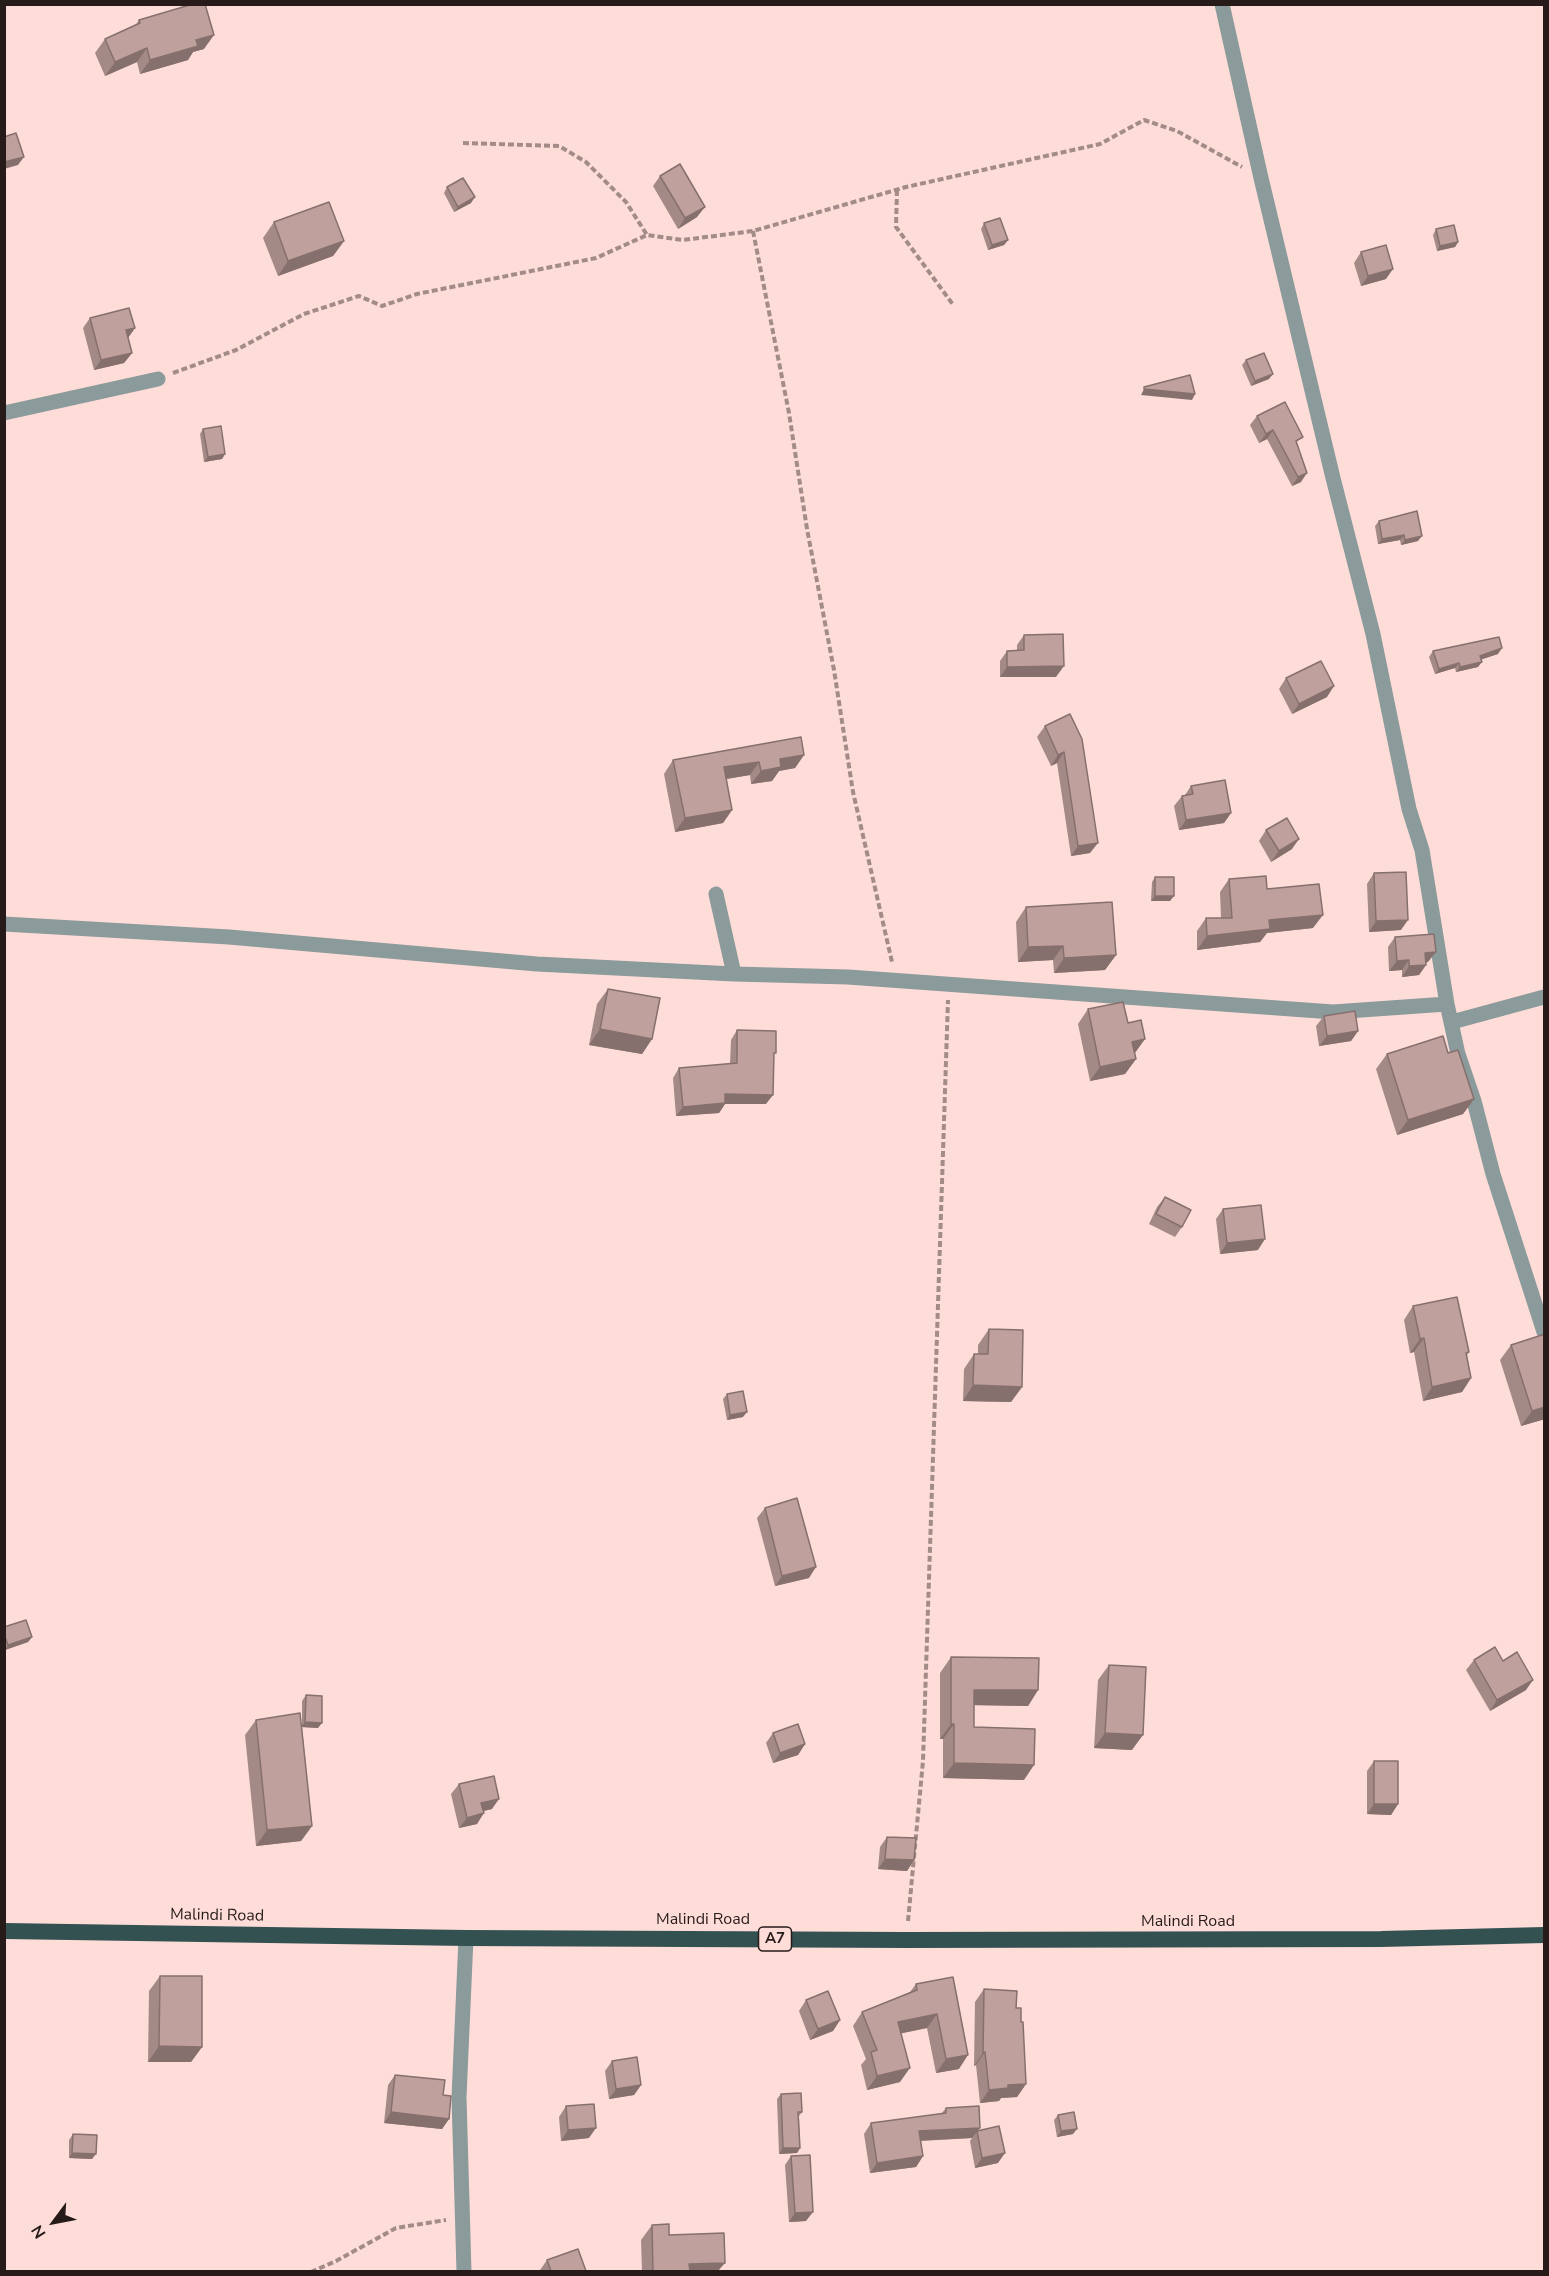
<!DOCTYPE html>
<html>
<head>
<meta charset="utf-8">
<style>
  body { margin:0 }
  #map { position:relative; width:1549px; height:2276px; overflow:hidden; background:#feddd9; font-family:"Nunito Sans",sans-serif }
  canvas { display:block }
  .frame { position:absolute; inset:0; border:6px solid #271b1a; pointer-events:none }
  .north { position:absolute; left:24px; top:2192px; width:60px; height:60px; -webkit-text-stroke:4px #feddd9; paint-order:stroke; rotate:238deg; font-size:16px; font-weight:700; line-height:24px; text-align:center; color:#271b1a }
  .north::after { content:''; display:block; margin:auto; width:21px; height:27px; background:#271b1a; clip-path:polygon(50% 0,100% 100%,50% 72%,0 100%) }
</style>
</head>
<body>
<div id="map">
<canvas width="1549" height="2276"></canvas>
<div class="frame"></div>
<div class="north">N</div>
</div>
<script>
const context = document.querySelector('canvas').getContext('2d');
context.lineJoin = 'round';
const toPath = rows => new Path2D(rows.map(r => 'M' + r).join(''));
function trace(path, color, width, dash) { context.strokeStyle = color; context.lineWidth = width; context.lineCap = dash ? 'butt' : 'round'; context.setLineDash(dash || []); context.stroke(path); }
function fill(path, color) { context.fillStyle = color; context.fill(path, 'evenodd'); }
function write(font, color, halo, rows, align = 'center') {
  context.font = font + ' "Nunito Sans",sans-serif'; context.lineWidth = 4.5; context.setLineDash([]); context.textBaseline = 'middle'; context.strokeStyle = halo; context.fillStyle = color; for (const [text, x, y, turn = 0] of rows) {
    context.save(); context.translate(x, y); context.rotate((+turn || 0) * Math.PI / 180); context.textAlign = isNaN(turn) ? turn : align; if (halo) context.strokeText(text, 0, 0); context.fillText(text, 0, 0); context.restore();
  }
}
trace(toPath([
  [463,143,559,146,586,162,626,202,647,235],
  [897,190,896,227,954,306],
  [753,231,789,413,807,529,834,670,853,792,892,962],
  [173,373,236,350,304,314,359,296,382,306,417,294,596,258,647,235,683,240,753,231,906,187,1100,144,1144,120,1177,131,1242,167],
  [908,1921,923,1761,948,1000],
  [311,2272,336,2261,396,2228,446,2220]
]), '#a38b88', 4, [6, 3]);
trace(toPath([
  [1222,4,1261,178,1333,478,1373,634,1409,809,1422,850,1447,1004,1458,1054,1474,1101,1493,1174,1544,1332],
  [4,413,158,379],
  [716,894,734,974],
  [4,924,229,937,537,964,734,974,848,977,1333,1012,1447,1004],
  [1452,1022,1544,997],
  [464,2272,459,2097,466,1938]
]), '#8b9a9a', 15);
trace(toPath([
  [4,1931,466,1938,906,1940,1381,1939,1544,1935]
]), '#345152', 16);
fill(toPath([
  [139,20,204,49,193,52,188,60,140,74,137,62,105,76,95,53,105,39,135,26],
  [660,176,697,217,678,229,653,186],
  [447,187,471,203,454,212,444,193],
  [274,222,344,241,333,256,278,276,263,238],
  [984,223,1008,240,1004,245,988,250,981,229],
  [1436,229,1458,242,1455,247,1437,251,1433,235],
  [1361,252,1386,279,1361,286,1354,263],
  [90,318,135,328,128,338,132,353,124,363,94,370,83,328],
  [1246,360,1269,379,1251,386,1242,365],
  [1257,416,1297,445,1301,482,1292,486,1267,439,1259,443,1250,425],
  [203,429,225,454,222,459,204,462,200,434],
  [1379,521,1418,541,1401,545,1400,540,1378,544,1375,526],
  [1024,635,1056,677,1000,677,1000,661,1007,651,1017,650,1017,645],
  [1433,651,1498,654,1481,659,1478,667,1456,672,1455,668,1435,674,1429,657],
  [1286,678,1327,697,1292,714,1279,689],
  [1070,714,1090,853,1071,856,1057,763,1051,766,1037,737,1045,726],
  [804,755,795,768,779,771,772,781,751,784,750,775,726,779,732,810,723,823,675,832,664,774,673,760],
  [1191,786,1231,813,1224,823,1179,830,1174,806,1182,796,1185,795],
  [1266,830,1292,849,1271,862,1259,841],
  [1374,873,1401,930,1369,932,1367,884],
  [1155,877,1170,901,1151,901,1152,882],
  [1229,879,1267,889,1313,928,1267,933,1260,942,1197,950,1197,931,1206,918,1221,918,1220,892],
  [1026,907,1116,955,1105,970,1054,973,1053,960,1018,962,1016,922],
  [1395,937,1428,962,1426,963,1426,965,1419,975,1402,977,1402,970,1389,971,1388,947],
  [608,989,652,1039,642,1054,589,1045,597,1004],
  [1088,1009,1128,1023,1145,1039,1134,1053,1136,1059,1125,1074,1090,1081,1078,1024],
  [1324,1016,1358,1031,1351,1041,1319,1046,1316,1026],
  [737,1030,774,1056,766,1104,725,1104,719,1113,676,1116,673,1078,679,1068,730,1064,731,1040],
  [1448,1053,1474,1099,1463,1114,1397,1135,1376,1069,1387,1054],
  [1165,1197,1182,1227,1175,1237,1149,1224,1157,1207],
  [1223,1209,1258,1250,1220,1254,1216,1219],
  [1413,1306,1469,1352,1467,1355,1471,1378,1462,1392,1423,1401,1414,1352,1410,1353,1404,1320],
  [989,1329,1022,1387,1011,1402,963,1401,964,1369,974,1354,978,1354,978,1345],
  [1545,1334,1545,1419,1521,1426,1500,1360,1511,1345],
  [727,1394,743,1417,727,1420,723,1399],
  [765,1508,809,1578,775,1586,757,1518],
  [4,1627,32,1637,28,1642,5,1650],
  [951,1657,1038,1690,1028,1706,974,1705,974,1727,1024,1780,943,1778,943,1739,940,1739,940,1673],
  [1474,1660,1503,1661,1526,1690,1490,1711,1466,1670],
  [1109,1665,1132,1750,1094,1748,1098,1680],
  [306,1695,318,1728,302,1727,312,1826,301,1841,256,1846,245,1735,256,1720,302,1724,302,1701],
  [773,1733,805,1744,798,1755,773,1763,766,1743],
  [1374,1761,1398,1804,1391,1815,1367,1814,1367,1771],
  [459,1784,492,1809,484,1811,477,1824,459,1828,451,1794],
  [887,1837,914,1860,907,1871,878,1869,880,1847],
  [160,1976,202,2047,191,2062,148,2062,149,1991],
  [953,1977,959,2069,936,2073,927,2028,901,2033,900,2082,867,2090,861,2065,866,2059,853,2026,862,2012,910,1992,916,1984],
  [984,1989,1016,2008,1021,2022,1026,2084,1017,2097,1001,2098,999,2101,980,2103,976,2065,974,2066,975,2002],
  [806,2000,840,2020,833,2031,810,2040,799,2011],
  [612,2061,641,2085,634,2095,609,2099,605,2071],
  [395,2075,443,2095,449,2119,442,2129,384,2123,388,2085],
  [781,2094,802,2112,799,2116,800,2148,797,2153,779,2154,777,2099],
  [566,2106,589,2138,561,2141,559,2117],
  [946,2108,980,2128,978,2130,998,2163,975,2168,970,2141,972,2138,921,2141,923,2156,916,2167,870,2173,864,2134,871,2123,941,2114],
  [1058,2115,1073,2134,1057,2137,1054,2120],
  [73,2134,92,2159,69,2158,69,2140],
  [791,2156,806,2221,789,2222,785,2165],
  [652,2225,669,2235,718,2271,642,2271,641,2240],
  [547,2260,586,2271,540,2271,540,2270]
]), '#a48a86');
fill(toPath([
  [214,35,204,49,193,52,188,60,140,74,150,60,196,40],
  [147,48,137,62,105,76,115,62],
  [24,157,18,165,4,169,4,162],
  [475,197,471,203,454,212,458,207],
  [705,207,697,217,678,229,685,218],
  [1008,240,1004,245,988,250,992,245],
  [344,241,333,256,278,276,288,261],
  [1458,242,1455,247,1437,251,1440,246],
  [1393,269,1386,279,1361,286,1368,276],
  [135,328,127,339,126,330],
  [132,353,124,363,94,370,101,360],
  [1273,374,1269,379,1251,386,1255,381],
  [1144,389,1195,394,1192,400,1141,395],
  [1273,430,1267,439,1259,443,1266,434],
  [225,454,222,459,204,462,208,457],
  [1307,473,1301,482,1292,486,1298,477],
  [1404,535,1400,540,1378,544,1382,539],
  [1422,536,1418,541,1401,545,1405,540],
  [1502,648,1498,654,1477,661,1480,656],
  [1482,662,1478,667,1456,672,1460,667],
  [1459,663,1455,668,1435,674,1439,669],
  [1064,666,1056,677,1000,677,1007,667],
  [1334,686,1327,697,1292,714,1299,704],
  [1064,752,1057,763,1051,766,1058,755],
  [804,755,795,768,779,771,772,781,751,784,761,771,780,759],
  [759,762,750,775,714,781,724,767],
  [732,810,723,823,675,832,685,818],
  [1231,813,1224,823,1179,830,1186,820],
  [1299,839,1292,849,1271,862,1279,851],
  [1098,843,1090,853,1071,856,1078,846],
  [1155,896,1174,896,1170,901,1151,901],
  [1323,915,1313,928,1267,933,1260,942,1197,950,1207,936,1269,920],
  [1408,920,1401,930,1369,932,1376,921],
  [1063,946,1053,960,1018,962,1028,947],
  [1436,952,1428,962,1418,963,1425,953],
  [1116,955,1105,970,1054,973,1064,958],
  [1409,960,1402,970,1389,971,1397,961],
  [1426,965,1419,975,1402,977,1409,966],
  [600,1029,652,1039,642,1054,589,1045],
  [1358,1031,1351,1041,1319,1046,1327,1036],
  [1145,1039,1135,1053,1122,1056,1132,1042],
  [1136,1059,1125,1074,1090,1081,1100,1067],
  [725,1094,773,1095,766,1104,725,1104,719,1113,676,1116,683,1107],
  [1474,1099,1463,1114,1397,1135,1408,1120],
  [1265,1239,1258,1250,1220,1254,1227,1243],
  [1424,1338,1414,1352,1410,1353,1420,1339],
  [1471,1378,1462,1392,1423,1401,1432,1387],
  [973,1385,1022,1387,1011,1402,963,1401],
  [1545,1407,1545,1419,1521,1426,1532,1411],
  [747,1412,743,1417,727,1420,730,1415],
  [816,1567,809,1578,775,1586,782,1576],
  [32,1637,28,1642,5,1650,8,1645],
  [1533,1680,1526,1690,1490,1711,1497,1700],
  [974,1690,1038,1690,1028,1706,964,1705],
  [305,1722,322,1723,318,1728,301,1727],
  [951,1724,954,1724,943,1739,940,1739],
  [1105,1733,1143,1735,1132,1750,1094,1748],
  [805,1744,798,1755,773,1763,780,1753],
  [954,1763,1034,1765,1024,1780,943,1778],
  [499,1799,492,1809,474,1813,481,1803],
  [1374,1804,1398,1804,1391,1815,1367,1814],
  [484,1813,477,1824,459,1828,467,1818],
  [312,1826,301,1841,256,1846,267,1830],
  [885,1859,914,1860,907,1871,878,1869],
  [937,2014,927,2028,889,2036,898,2022],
  [840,2020,833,2031,810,2040,818,2029],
  [159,2046,202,2047,191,2062,148,2062],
  [985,2052,976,2065,974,2066,983,2053],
  [968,2055,959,2069,936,2073,946,2059],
  [910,2068,900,2082,867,2090,877,2076],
  [1026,2084,1017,2097,1001,2098,999,2101,980,2103,989,2090,1008,2085],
  [641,2085,634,2095,609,2099,616,2089],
  [391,2112,449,2119,442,2129,384,2123],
  [596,2128,589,2138,561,2141,568,2130],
  [980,2128,972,2138,912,2141,919,2131],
  [1077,2129,1073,2134,1057,2137,1061,2131],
  [783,2148,800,2148,797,2153,779,2154],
  [72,2153,96,2154,92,2159,69,2158],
  [1005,2153,998,2163,975,2168,982,2158],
  [923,2156,916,2167,870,2173,877,2163],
  [813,2212,806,2221,789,2222,795,2213],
  [725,2263,718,2271,684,2271,689,2264]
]), '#86706d');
const building = toPath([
  [193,4,205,4,214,35,196,40,198,46,150,60,147,48,115,62,105,39,140,23,139,20,193,4],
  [16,133,24,157,4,162,4,137,16,133],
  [680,164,705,207,685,218,660,176,680,164],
  [463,178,475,197,458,207,447,187,463,178],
  [329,202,344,241,288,261,274,222,329,202],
  [1000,218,1008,240,992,245,984,223,1000,218],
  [1454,225,1458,242,1440,246,1436,229,1454,225],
  [1386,245,1393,269,1368,276,1361,252,1386,245],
  [129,308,135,328,126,330,132,353,101,360,90,318,129,308],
  [1264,353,1273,374,1255,381,1246,360,1264,353],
  [1190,375,1195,394,1144,389,1144,387,1190,375],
  [1285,402,1303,437,1296,441,1307,473,1298,477,1273,430,1266,434,1257,416,1285,402],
  [221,426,225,454,208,457,203,429,221,426],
  [1417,511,1422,536,1405,540,1404,535,1382,539,1379,521,1417,511],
  [1063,634,1064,666,1007,667,1007,651,1024,650,1024,635,1063,634],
  [1499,637,1502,648,1480,656,1482,662,1460,667,1459,663,1439,669,1433,651,1499,637],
  [1321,661,1334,686,1299,704,1286,678,1321,661],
  [1070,714,1082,739,1098,843,1078,846,1064,752,1058,755,1045,726,1070,714],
  [801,737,804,755,780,759,781,767,761,771,759,762,724,767,732,810,685,818,673,760,801,737],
  [1225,780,1231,813,1186,820,1182,796,1193,794,1191,786,1225,780],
  [1287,818,1299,839,1279,851,1266,830,1287,818],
  [1406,872,1408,920,1376,921,1374,873,1406,872],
  [1266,876,1267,889,1319,884,1323,915,1269,920,1270,929,1207,936,1206,918,1232,918,1229,879,1266,876],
  [1155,877,1174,877,1174,896,1155,896,1155,877],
  [1112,902,1116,955,1064,958,1063,946,1028,947,1026,907,1112,902],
  [1434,934,1436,952,1425,953,1426,965,1409,966,1409,960,1397,961,1395,937,1434,934],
  [608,989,660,998,652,1039,600,1029,608,989],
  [1123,1002,1128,1023,1141,1020,1145,1039,1132,1042,1136,1059,1100,1067,1088,1009,1123,1002],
  [1355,1011,1358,1031,1327,1036,1324,1016,1355,1011],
  [737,1030,776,1031,776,1053,774,1053,773,1095,725,1094,725,1103,683,1107,679,1068,737,1063,737,1030],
  [1443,1036,1448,1053,1458,1050,1474,1099,1408,1120,1387,1054,1443,1036],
  [1165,1197,1191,1210,1182,1227,1156,1214,1165,1197],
  [1261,1205,1265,1239,1227,1243,1223,1209,1261,1205],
  [1457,1297,1469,1352,1466,1353,1471,1378,1432,1387,1424,1338,1420,1339,1413,1306,1457,1297],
  [989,1329,1023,1330,1022,1387,973,1385,974,1354,988,1354,989,1329],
  [1545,1334,1545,1407,1532,1411,1511,1345,1545,1334],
  [743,1391,747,1412,730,1415,727,1394,743,1391],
  [797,1498,816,1567,782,1576,765,1508,797,1498],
  [26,1620,32,1637,8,1645,4,1634,4,1627,26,1620],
  [1495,1647,1503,1661,1517,1652,1533,1680,1497,1700,1474,1660,1495,1647],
  [951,1657,1039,1658,1038,1690,974,1690,974,1727,1035,1729,1034,1765,954,1763,954,1724,951,1724,951,1657],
  [1109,1665,1146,1667,1143,1735,1105,1733,1109,1665],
  [306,1695,322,1696,322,1723,305,1722,306,1695],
  [300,1713,312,1826,267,1830,256,1720,300,1713],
  [798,1724,805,1744,780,1753,773,1733,798,1724],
  [1374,1761,1398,1761,1398,1804,1374,1804,1374,1761],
  [494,1776,499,1799,481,1803,484,1813,467,1818,459,1784,494,1776],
  [887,1837,916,1838,914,1860,885,1859,887,1837],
  [160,1976,202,1976,202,2047,159,2046,160,1976],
  [953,1977,968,2055,946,2059,937,2014,898,2022,910,2068,877,2076,871,2052,877,2050,862,2012,917,1990,916,1984,953,1977],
  [984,1989,1017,1991,1016,2008,1021,2008,1021,2022,1023,2022,1026,2084,1008,2085,1008,2088,989,2090,985,2052,983,2053,984,1989],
  [828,1991,840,2020,818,2029,806,2000,828,1991],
  [637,2057,641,2085,616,2089,612,2061,637,2057],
  [395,2075,445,2080,443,2095,451,2096,449,2119,391,2112,395,2075],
  [801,2093,802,2112,798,2112,800,2148,783,2148,781,2094,801,2093],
  [594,2104,596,2128,568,2130,566,2106,594,2104],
  [979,2106,980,2128,919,2131,923,2156,877,2163,871,2123,946,2113,946,2108,979,2106],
  [1074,2112,1077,2129,1061,2131,1058,2115,1074,2112],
  [999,2126,1005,2153,982,2158,977,2131,999,2126],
  [73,2134,97,2135,96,2154,72,2153,73,2134],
  [810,2155,813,2212,795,2213,791,2156,810,2155],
  [669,2224,669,2235,724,2233,725,2263,689,2264,690,2271,653,2271,652,2225,669,2224],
  [578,2249,586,2271,551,2271,547,2260,578,2249]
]);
fill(building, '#bfa09c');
trace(building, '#86706d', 1.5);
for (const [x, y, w] of [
  [775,1939,33]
]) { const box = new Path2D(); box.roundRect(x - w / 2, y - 12, w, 24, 4.5); context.fillStyle = '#feddd9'; context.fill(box); trace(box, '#271b1a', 1.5); }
write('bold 15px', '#271b1a', null, [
  ["A7",775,1939]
]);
write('16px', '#271b1a', '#feddd9', [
  ["Malindi Road",217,1916,1],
  ["Malindi Road",703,1920],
  ["Malindi Road",1188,1922]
]);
</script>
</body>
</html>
